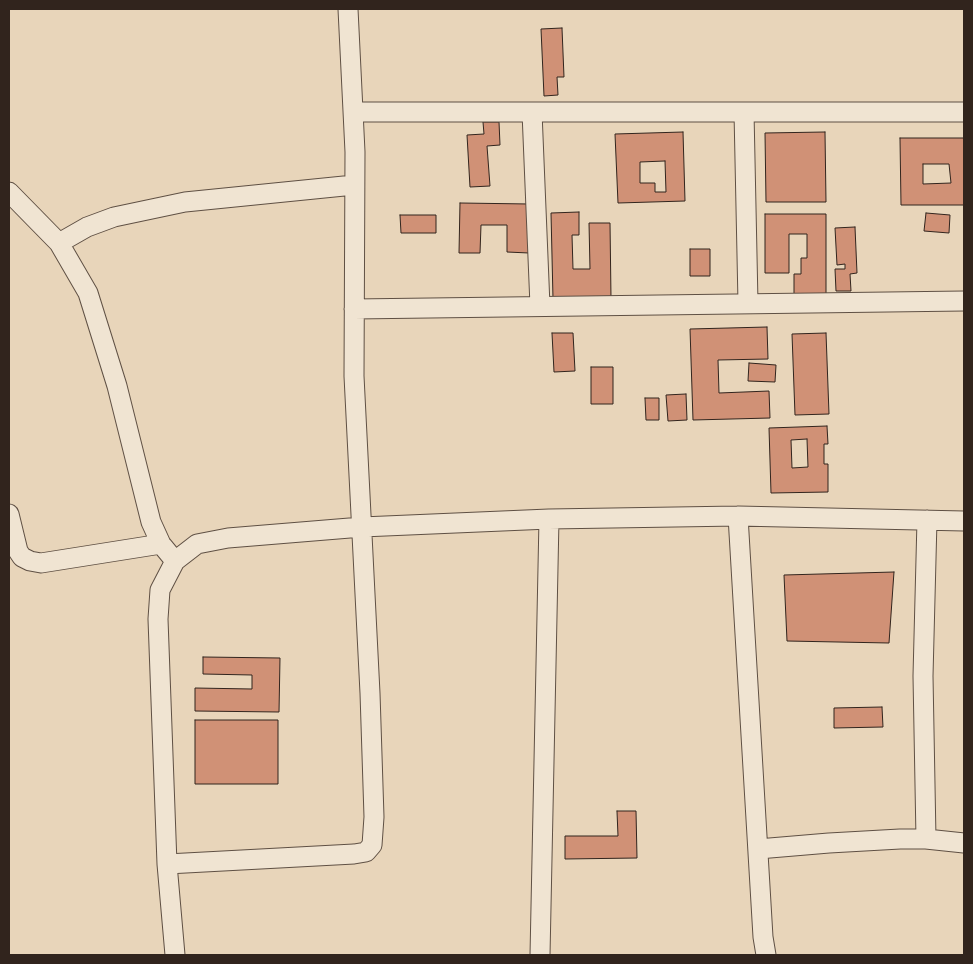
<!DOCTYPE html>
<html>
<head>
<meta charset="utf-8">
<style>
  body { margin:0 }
  #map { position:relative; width:973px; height:964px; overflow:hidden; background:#e8d5ba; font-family:"IM FELL DW Pica",serif }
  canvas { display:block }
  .frame { position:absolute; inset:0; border:10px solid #31241d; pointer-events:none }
</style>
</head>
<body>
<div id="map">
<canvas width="973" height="964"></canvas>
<div class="frame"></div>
</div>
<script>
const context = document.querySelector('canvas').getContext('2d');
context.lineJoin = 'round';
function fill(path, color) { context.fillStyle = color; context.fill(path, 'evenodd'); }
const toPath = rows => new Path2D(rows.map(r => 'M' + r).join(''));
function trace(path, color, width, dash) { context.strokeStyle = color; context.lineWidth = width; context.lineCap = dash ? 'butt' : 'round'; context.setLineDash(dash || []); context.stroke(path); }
const building = toPath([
  [562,28,564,77,557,77,558,95,544,96,541,29,562,28],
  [483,122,499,122,500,145,487,146,490,186,470,187,467,135,484,134,483,122],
  [683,132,685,201,618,203,615,134,683,132],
  [665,161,666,192,655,192,655,183,640,183,640,162,665,161],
  [825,132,826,202,766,202,765,133,825,132],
  [900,138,964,138,964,205,901,205,900,138],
  [923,164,949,164,951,183,923,184,923,164],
  [460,203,529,204,529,253,507,252,507,225,481,225,480,253,459,253,460,203],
  [579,212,579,235,572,235,573,269,590,269,589,223,610,223,611,298,553,299,551,213,579,212],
  [926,213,950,215,949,233,924,231,926,213],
  [765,214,826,214,826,298,794,297,794,274,801,274,801,258,807,258,807,234,789,234,789,273,765,273,765,214],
  [400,215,436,215,436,233,401,233,400,215],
  [855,227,857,273,850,274,851,291,836,291,835,269,845,269,845,264,837,265,835,228,855,227],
  [690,249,710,249,710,276,690,276,690,249],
  [767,327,768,359,718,360,719,393,769,391,770,418,693,420,690,329,767,327],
  [552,333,573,333,575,371,554,372,552,333],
  [826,333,829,414,795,415,792,334,826,333],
  [749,363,776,365,775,382,748,381,749,363],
  [591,367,613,367,613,404,591,404,591,367],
  [686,394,687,420,668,421,666,395,686,394],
  [645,398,659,398,659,420,646,420,645,398],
  [827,426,828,444,824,444,824,464,828,464,828,492,771,493,769,428,827,426],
  [807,439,808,467,792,468,791,440,807,439],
  [894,572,889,643,787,641,784,575,894,572],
  [203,657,280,658,279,712,195,711,195,688,252,689,252,675,203,674,203,657],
  [882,707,883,727,834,728,834,708,882,707],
  [195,720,278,720,278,784,195,784,195,720],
  [617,811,636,811,637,858,565,859,565,836,618,836,617,811]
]);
fill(building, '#d09176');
trace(building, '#31241d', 1);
const minor = toPath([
  [353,112,964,112],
  [532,112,540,306],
  [744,112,748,303],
  [9,192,59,243,88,293,117,386,151,522,161,544,175,561],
  [59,243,87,227,114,217,185,202,354,185],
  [354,309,964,301],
  [9,514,18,551,22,557,30,561,41,563,161,544],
  [738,516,763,937,766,955],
  [926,839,923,676,927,520],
  [758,849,829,843,900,839,926,839,964,843],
  [167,864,354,854,366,852,372,845,374,817,370,693,354,376,355,152,348,9],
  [175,955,167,864,158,619,160,590,175,561,197,544,228,538,362,527,549,519,738,516,964,521],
  [540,955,549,519]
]);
trace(minor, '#5f5044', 21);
trace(minor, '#f0e4d2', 19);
</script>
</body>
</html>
